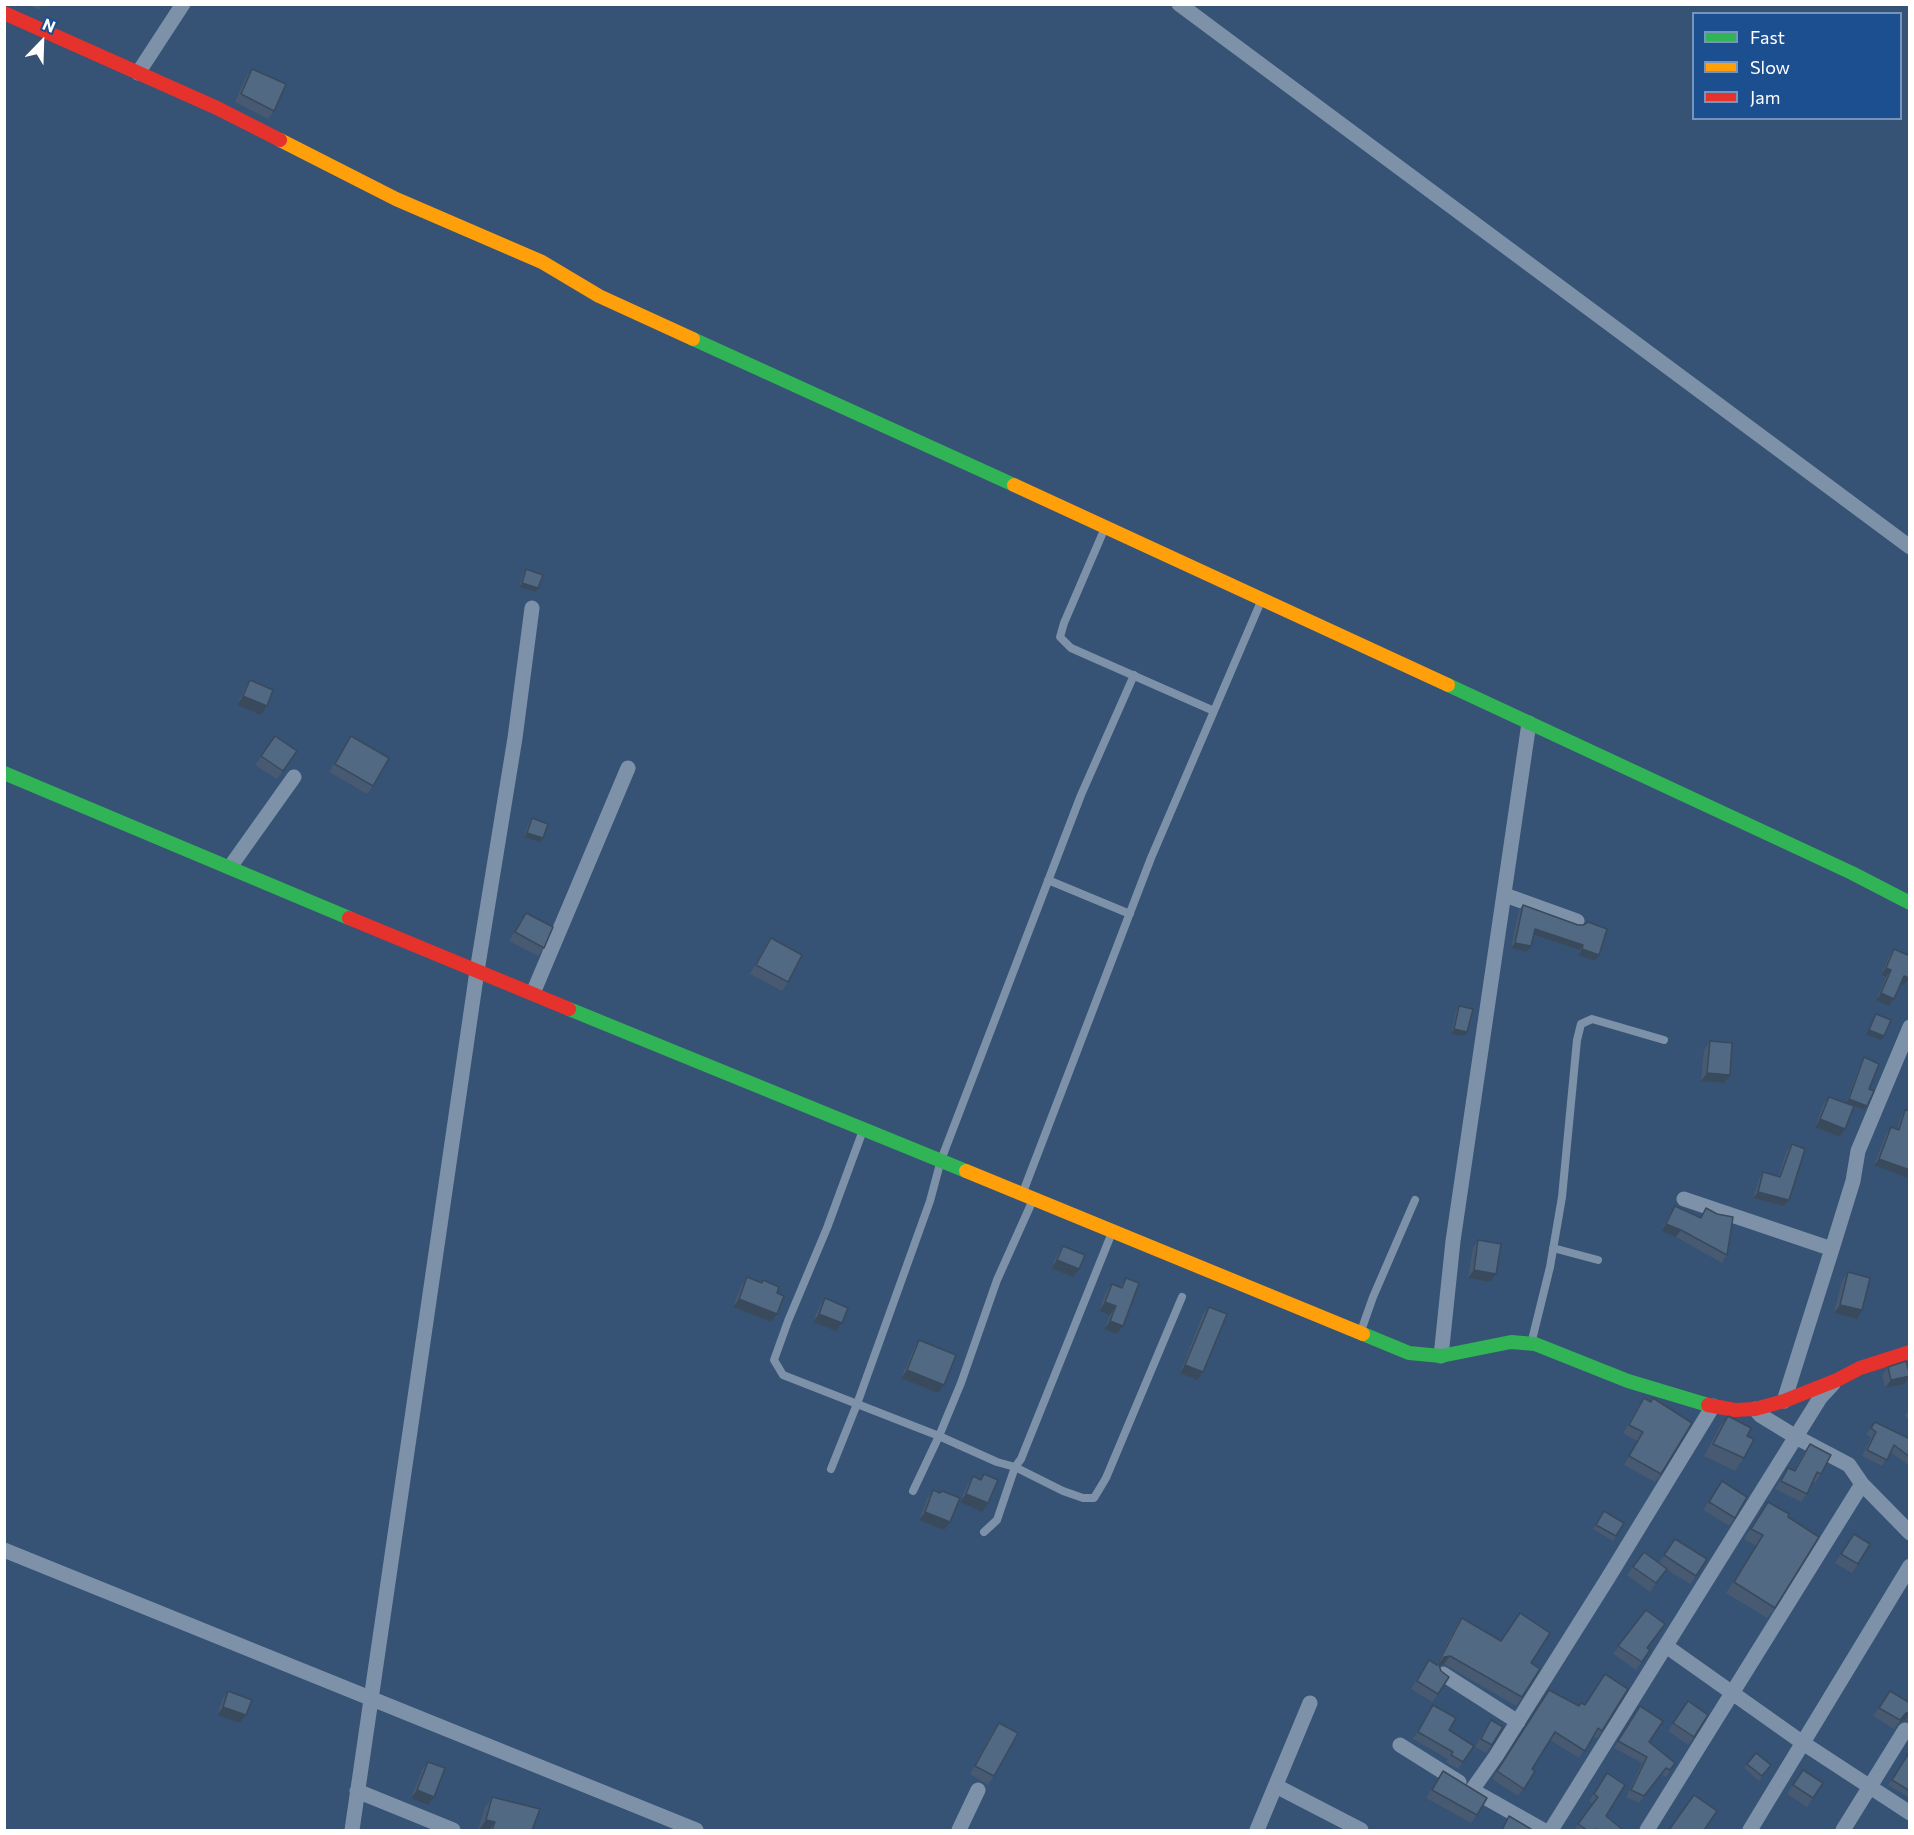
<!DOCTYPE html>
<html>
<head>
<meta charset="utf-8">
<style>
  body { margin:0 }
  #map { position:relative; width:1914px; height:1835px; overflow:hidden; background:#365274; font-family:Commissioner,sans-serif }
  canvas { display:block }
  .frame { position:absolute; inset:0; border:6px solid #fff; pointer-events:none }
  .legend { position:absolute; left:1692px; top:12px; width:210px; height:108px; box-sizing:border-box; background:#1b4f8f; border:2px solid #7695bc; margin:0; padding:8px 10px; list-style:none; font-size:18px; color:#fff }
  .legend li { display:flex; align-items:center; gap:12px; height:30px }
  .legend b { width:30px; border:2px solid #7695bc }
  .north { position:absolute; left:12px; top:12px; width:60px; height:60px; -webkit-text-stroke:4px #1b4f8f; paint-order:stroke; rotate:23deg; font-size:16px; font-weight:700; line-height:24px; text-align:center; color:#fff }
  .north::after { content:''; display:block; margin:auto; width:21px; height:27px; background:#fff; clip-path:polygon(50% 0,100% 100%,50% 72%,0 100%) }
</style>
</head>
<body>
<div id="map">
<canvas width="1914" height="1835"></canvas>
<div class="frame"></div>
<ul class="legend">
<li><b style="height:8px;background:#30b455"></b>Fast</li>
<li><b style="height:8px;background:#ff9f0a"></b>Slow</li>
<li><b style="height:8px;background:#e5322d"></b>Jam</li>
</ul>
<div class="north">N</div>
</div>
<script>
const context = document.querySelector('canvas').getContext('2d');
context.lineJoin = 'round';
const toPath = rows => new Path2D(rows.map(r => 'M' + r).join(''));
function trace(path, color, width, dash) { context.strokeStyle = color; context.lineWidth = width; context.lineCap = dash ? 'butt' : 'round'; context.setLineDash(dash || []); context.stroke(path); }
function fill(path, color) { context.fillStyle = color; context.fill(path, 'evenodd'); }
trace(toPath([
  [1104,530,1064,623,1060,637,1071,648,1214,711],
  [1048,880,1130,914],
  [862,1133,827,1228,788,1321,774,1360,783,1375,939,1436,961,1383,997,1280,1032,1202],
  [1023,1192,1151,858,1262,599],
  [1553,1248,1598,1260],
  [1361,1331,1373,1297,1415,1200],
  [1532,1340,1550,1267,1562,1197,1577,1040,1581,1024,1592,1019,1664,1040],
  [831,1469,857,1404,930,1201,941,1160,1081,795,1134,675],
  [913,1491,939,1436,997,1462,1015,1467,1021,1459,1111,1235],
  [984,1532,997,1520,1015,1467,1063,1491,1083,1498,1094,1498,1106,1478,1182,1297]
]), '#7d92a8', 8);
trace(toPath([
  [1179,4,1910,547],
  [138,73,183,4],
  [230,867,294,777],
  [1505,895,1577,921],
  [533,993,628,768],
  [1684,1199,1832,1249,1784,1401],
  [1832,1249,1853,1181,1858,1151,1910,1027],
  [1441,1356,1453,1241,1529,723],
  [1755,1409,1760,1415,1796,1437,1849,1465,1862,1484,1910,1533],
  [4,1550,696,1830],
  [1666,1646,1803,1743,1910,1813],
  [1443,1674,1518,1722],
  [1400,1745,1459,1782],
  [1276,1786,1361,1830],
  [357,1791,453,1830],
  [352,1830,477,971,515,738,532,608],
  [959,1830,978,1790],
  [1257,1830,1310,1703],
  [1543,1830,1472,1790,1496,1756,1608,1578,1713,1406],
  [1551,1830,1820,1398,1833,1384],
  [1647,1830,1862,1484],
  [1750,1830,1910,1566],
  [1843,1830,1905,1730]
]), '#7d92a8', 15);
trace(toPath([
  [693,339,1014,485],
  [1448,685,1852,873,1910,903],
  [4,773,349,918],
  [569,1009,966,1171],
  [1363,1334,1409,1353,1441,1356,1511,1342,1535,1344,1628,1381,1708,1405]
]), '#30b455', 14);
trace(toPath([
  [280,140,396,199,542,262,599,296,693,339],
  [1014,485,1448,685],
  [966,1171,1363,1334]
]), '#ff9f0a', 14);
trace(toPath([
  [4,13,217,108,280,140],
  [349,918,569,1009],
  [1708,1405,1735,1410,1755,1409,1784,1401,1837,1380,1860,1368,1910,1352]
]), '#e5322d', 14);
fill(toPath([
  [29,4,42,4,39,10],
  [252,69,274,111,268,119,235,102,246,77],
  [526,569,538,588,536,592,519,587,523,573],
  [250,680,267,706,261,715,237,705,245,688],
  [275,736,297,751,277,779,255,765],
  [351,736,373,786,367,794,329,772],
  [532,818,543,838,540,842,524,837,529,822],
  [1523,905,1578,925,1595,961,1578,955,1580,950,1533,935,1531,946,1527,952,1511,948,1519,910],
  [526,913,544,948,538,956,509,941,520,921],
  [771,938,788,982,782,991,750,974,765,947],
  [1894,949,1904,985,1901,983,1894,999,1889,1006,1876,1000,1886,977,1881,975,1889,956],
  [1459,1006,1467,1032,1465,1036,1451,1034,1456,1011],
  [1710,1041,1724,1083,1701,1081,1704,1050],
  [1864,1057,1869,1089,1867,1106,1864,1110,1846,1103,1861,1062],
  [1829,1097,1845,1129,1840,1137,1815,1127,1823,1105],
  [1905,1110,1910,1111,1910,1179,1874,1165,1886,1134,1891,1127,1897,1129,1901,1117],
  [1792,1144,1789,1200,1784,1206,1753,1198,1759,1179,1763,1172,1778,1177,1787,1150],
  [1675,1206,1700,1218,1706,1208,1727,1255,1722,1263,1676,1237,1661,1231,1670,1213],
  [1478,1240,1496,1274,1490,1282,1468,1278,1473,1248],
  [1063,1246,1079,1269,1073,1277,1051,1268,1057,1255],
  [1848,1272,1862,1310,1857,1319,1834,1313,1842,1281],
  [747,1277,761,1283,763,1280,771,1322,733,1307,741,1286],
  [1126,1278,1123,1326,1117,1334,1104,1329,1110,1315,1099,1311,1106,1292,1112,1284,1120,1287],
  [825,1298,836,1331,813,1322,819,1307],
  [1209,1307,1197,1380,1180,1373,1203,1314],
  [919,1340,938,1393,901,1378,914,1348],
  [1888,1367,1904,1384,1885,1388,1882,1375],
  [1644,1398,1650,1402,1653,1398,1661,1474,1655,1482,1624,1465,1637,1441,1623,1433,1638,1407],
  [1910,1408,1910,1420,1905,1416],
  [1728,1416,1747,1436,1744,1458,1735,1471,1704,1456,1719,1428],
  [1875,1422,1910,1439,1910,1466,1890,1452,1882,1466,1862,1456,1871,1438,1866,1434],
  [1810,1444,1821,1474,1815,1483,1813,1482,1807,1494,1801,1502,1775,1489,1788,1468,1794,1471,1804,1452],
  [984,1474,982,1512,960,1502,967,1485,973,1476,980,1480],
  [1722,1481,1735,1518,1729,1526,1703,1510],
  [933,1490,940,1493,942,1491,944,1530,919,1520,927,1499],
  [1768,1502,1788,1517,1775,1608,1767,1618,1726,1593,1756,1546,1744,1539],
  [1601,1515,1616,1536,1613,1541,1593,1529],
  [1854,1534,1858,1564,1852,1573,1835,1563],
  [1675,1539,1696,1576,1690,1584,1666,1569,1650,1592,1627,1575,1644,1552,1659,1563],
  [1646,1610,1647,1648,1650,1650,1636,1670,1613,1654],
  [1462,1618,1531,1663,1522,1697,1516,1706,1444,1664,1439,1665,1438,1694,1432,1702,1411,1689,1429,1660,1436,1664,1456,1626],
  [228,1691,246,1715,240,1723,217,1715,222,1700],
  [1890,1691,1910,1703,1910,1715,1905,1720,1900,1722,1894,1729,1873,1716],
  [1544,1698,1602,1731,1597,1738,1593,1736,1579,1758,1550,1740,1532,1769,1535,1771,1518,1796,1492,1779],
  [1688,1701,1694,1737,1688,1745,1668,1731],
  [1433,1705,1449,1730,1474,1746,1458,1769,1446,1762,1448,1759,1413,1739],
  [1636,1712,1649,1742,1675,1763,1666,1777,1662,1774,1639,1803,1626,1797,1642,1763,1614,1748],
  [1491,1720,1503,1727,1486,1753,1475,1747,1485,1729],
  [999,1723,994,1776,988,1785,970,1774,993,1731],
  [1910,1751,1910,1798,1888,1785],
  [1756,1753,1771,1765,1759,1781,1744,1768],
  [428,1762,434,1797,428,1805,411,1798,422,1770],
  [1803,1770,1813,1798,1807,1807,1787,1794],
  [1443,1771,1477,1815,1471,1823,1426,1798,1437,1780],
  [1607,1773,1606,1816,1623,1830,1574,1830,1593,1804,1589,1801],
  [492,1797,532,1830,478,1830,484,1809]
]), '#475a72');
fill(toPath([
  [522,583,538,588,536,592,519,587],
  [243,696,267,706,261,715,237,705],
  [527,833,543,838,540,842,524,837],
  [1535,929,1583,945,1580,950,1531,934],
  [1515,943,1531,946,1527,952,1511,948],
  [1582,949,1599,955,1595,961,1578,955],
  [1886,968,1891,970,1886,977,1881,975],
  [1904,976,1909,978,1904,985,1899,983],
  [1881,993,1894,999,1889,1006,1876,1000],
  [1454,1029,1467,1032,1465,1036,1451,1034],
  [1869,1030,1884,1036,1881,1040,1866,1034],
  [1707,1073,1730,1075,1724,1083,1701,1081],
  [1849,1099,1867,1106,1864,1110,1846,1103],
  [1820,1119,1845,1129,1840,1137,1815,1127],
  [1879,1159,1910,1170,1910,1179,1874,1165],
  [1758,1192,1789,1200,1784,1206,1753,1198],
  [1666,1224,1681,1230,1676,1237,1661,1231],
  [1057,1260,1079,1269,1073,1277,1051,1268],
  [1474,1270,1496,1274,1490,1282,1468,1278],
  [739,1299,777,1314,771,1322,733,1307],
  [1105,1302,1116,1306,1110,1315,1099,1311],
  [1840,1305,1862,1310,1857,1319,1834,1313],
  [819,1314,842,1323,836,1331,813,1322],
  [1110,1321,1123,1326,1117,1334,1104,1329],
  [1185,1365,1203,1372,1197,1380,1180,1373],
  [907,1370,944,1385,938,1393,901,1378],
  [1910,1376,1904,1384,1885,1388,1891,1380],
  [966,1494,988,1503,982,1512,960,1502],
  [925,1512,950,1522,944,1530,919,1520],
  [1450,1656,1444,1664,1438,1666,1444,1657],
  [223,1707,246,1715,240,1723,217,1715],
  [1910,1712,1910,1715,1905,1720,1900,1722,1894,1729,1906,1713],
  [417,1790,434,1797,428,1805,411,1798],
  [486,1820,495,1822,489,1830,479,1830]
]), '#394a5c');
const building = toPath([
  [252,69,286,84,274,111,241,94,252,69],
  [526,569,543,575,538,588,522,583,526,569],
  [250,680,273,690,267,706,243,696,250,680],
  [275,736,297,751,283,771,261,756,275,736],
  [351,736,389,758,373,786,335,764,351,736],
  [532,818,548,824,543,838,527,833,532,818],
  [1523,905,1578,925,1583,925,1588,922,1607,929,1599,955,1582,949,1583,945,1535,929,1531,946,1515,943,1523,905],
  [526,913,553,927,544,948,515,932,526,913],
  [771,938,802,955,788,982,756,965,771,938],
  [1894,949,1910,956,1910,976,1909,978,1904,976,1894,999,1881,993,1891,970,1886,968,1894,949],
  [1459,1006,1473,1009,1467,1032,1454,1029,1459,1006],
  [1876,1014,1891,1020,1884,1036,1869,1030,1876,1014],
  [1710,1041,1732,1043,1730,1075,1707,1073,1710,1041],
  [1864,1057,1879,1064,1869,1089,1874,1091,1867,1106,1849,1099,1864,1057],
  [1829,1097,1854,1106,1845,1129,1820,1119,1829,1097],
  [1905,1110,1910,1111,1910,1170,1879,1159,1891,1127,1899,1130,1905,1110],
  [1792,1144,1805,1149,1789,1200,1758,1192,1763,1172,1780,1177,1792,1144],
  [1675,1206,1701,1218,1706,1208,1717,1214,1733,1217,1727,1255,1681,1230,1666,1224,1675,1206],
  [1478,1240,1501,1244,1496,1274,1474,1270,1478,1240],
  [1063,1246,1085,1255,1079,1269,1057,1260,1063,1246],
  [1848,1272,1870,1278,1862,1310,1840,1305,1848,1272],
  [747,1277,762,1283,763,1280,779,1287,777,1293,784,1296,777,1314,739,1299,747,1277],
  [1126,1278,1139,1283,1123,1326,1110,1321,1116,1306,1105,1302,1112,1284,1122,1288,1126,1278],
  [825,1298,848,1308,842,1323,819,1314,825,1298],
  [1209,1307,1227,1314,1203,1372,1185,1365,1209,1307],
  [919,1340,956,1355,944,1385,907,1370,919,1340],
  [1906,1361,1910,1376,1891,1380,1888,1367,1906,1361],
  [1644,1398,1651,1402,1653,1398,1692,1423,1661,1474,1629,1456,1643,1432,1629,1425,1644,1398],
  [1728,1416,1751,1428,1747,1436,1754,1439,1744,1458,1713,1444,1728,1416],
  [1875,1422,1910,1439,1910,1457,1894,1445,1887,1460,1867,1450,1876,1432,1871,1428,1875,1422],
  [1810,1444,1831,1455,1821,1474,1817,1472,1807,1494,1781,1481,1788,1468,1795,1471,1810,1444],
  [984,1474,998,1480,988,1503,966,1494,973,1476,981,1480,984,1474],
  [1722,1481,1747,1497,1735,1518,1709,1502,1722,1481],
  [933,1490,940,1493,942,1491,960,1498,950,1522,925,1512,933,1490],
  [1768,1502,1789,1514,1788,1517,1819,1537,1775,1608,1734,1582,1763,1535,1751,1529,1768,1502],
  [1604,1511,1624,1523,1616,1536,1596,1525,1604,1511],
  [1854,1534,1870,1544,1858,1564,1841,1554,1854,1534],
  [1675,1539,1707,1559,1696,1576,1664,1555,1675,1539],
  [1644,1552,1667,1569,1656,1583,1633,1567,1644,1552],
  [1646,1610,1665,1624,1647,1648,1650,1650,1642,1662,1618,1646,1646,1610],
  [1520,1613,1550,1633,1531,1663,1540,1669,1522,1697,1450,1656,1444,1657,1439,1665,1441,1671,1449,1677,1438,1694,1417,1681,1429,1660,1437,1665,1462,1618,1501,1641,1520,1613],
  [1605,1674,1628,1689,1602,1731,1598,1728,1585,1751,1555,1732,1532,1769,1535,1771,1524,1789,1497,1771,1549,1690,1579,1706,1581,1703,1585,1705,1605,1674],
  [228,1691,252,1700,246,1715,223,1707,228,1691],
  [1890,1691,1910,1703,1910,1712,1906,1713,1900,1720,1879,1708,1890,1691],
  [1688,1701,1708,1715,1694,1737,1673,1723,1688,1701],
  [1433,1705,1456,1718,1449,1730,1474,1746,1463,1762,1451,1755,1453,1752,1418,1732,1433,1705],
  [1640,1706,1663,1721,1649,1742,1675,1763,1670,1770,1666,1768,1644,1796,1631,1790,1647,1757,1618,1741,1640,1706],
  [1491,1720,1503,1727,1492,1745,1481,1739,1491,1720],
  [999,1723,1018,1733,994,1776,975,1766,999,1723],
  [1910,1751,1910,1791,1892,1780,1910,1751],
  [1756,1753,1771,1765,1762,1776,1747,1764,1756,1753],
  [428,1762,445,1768,434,1797,417,1790,428,1762],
  [1803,1770,1823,1783,1813,1798,1793,1785,1803,1770],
  [1443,1771,1487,1798,1477,1815,1432,1790,1443,1771],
  [1607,1773,1625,1785,1606,1816,1623,1830,1598,1830,1596,1829,1596,1830,1587,1830,1578,1824,1598,1797,1594,1794,1607,1773],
  [1694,1795,1717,1811,1704,1830,1669,1830,1694,1795],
  [492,1797,540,1809,532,1830,492,1830,495,1822,486,1820,492,1797],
  [1509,1816,1531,1829,1530,1830,1502,1830,1509,1816]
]);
fill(building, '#526984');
trace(building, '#394a5c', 1.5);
</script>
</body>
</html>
